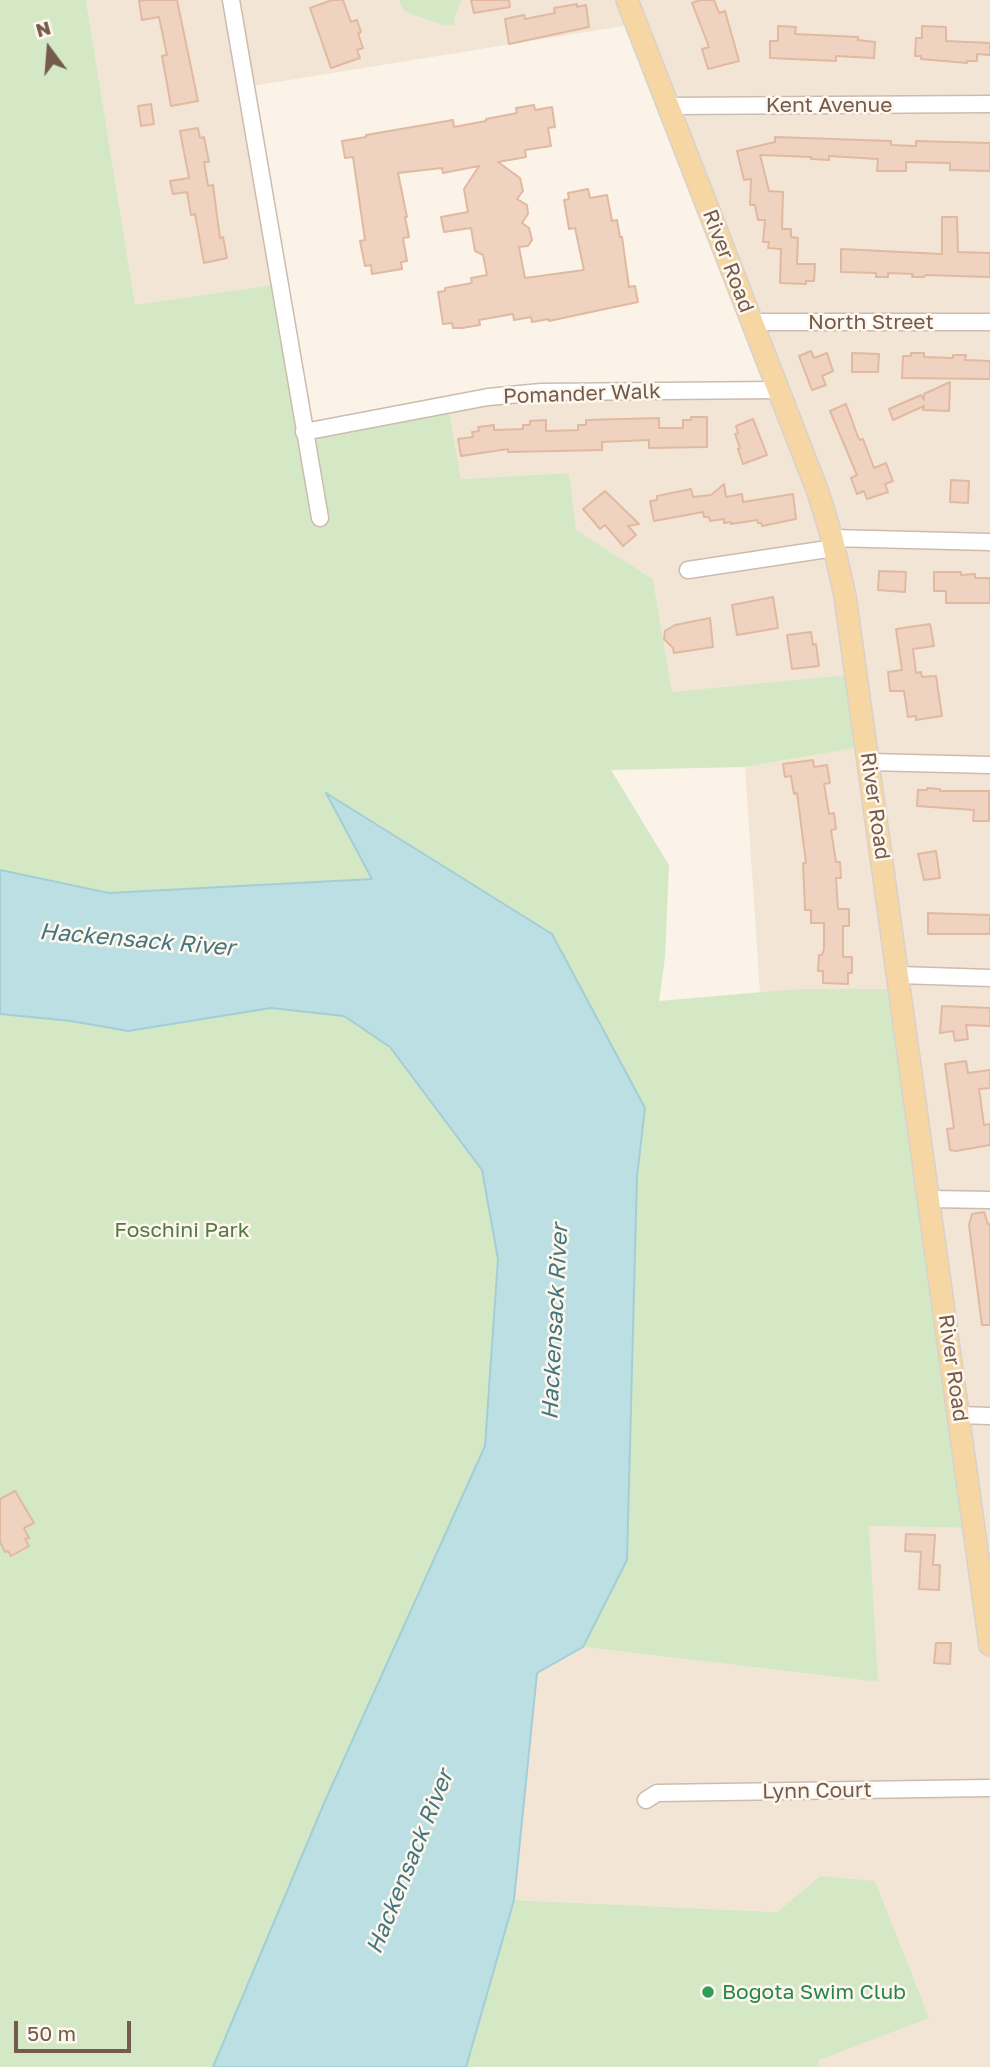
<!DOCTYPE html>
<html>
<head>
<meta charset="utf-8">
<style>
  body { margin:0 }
  #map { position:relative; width:990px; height:2067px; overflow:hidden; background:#fbf3e7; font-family:"Golos Text",sans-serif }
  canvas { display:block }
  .north { position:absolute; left:14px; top:14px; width:70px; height:70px; -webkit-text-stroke:5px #fef7ee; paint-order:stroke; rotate:344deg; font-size:19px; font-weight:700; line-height:28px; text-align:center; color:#745b4d }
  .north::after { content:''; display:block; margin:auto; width:24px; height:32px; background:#745b4d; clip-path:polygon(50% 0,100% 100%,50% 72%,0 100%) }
  .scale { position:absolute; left:14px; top:2021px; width:117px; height:32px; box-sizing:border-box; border:4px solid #745b4d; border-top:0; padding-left:9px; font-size:21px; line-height:24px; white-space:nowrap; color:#745b4d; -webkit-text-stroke:5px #fef7ee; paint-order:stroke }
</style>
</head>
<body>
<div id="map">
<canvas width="990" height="2067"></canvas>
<div class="north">N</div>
<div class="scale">50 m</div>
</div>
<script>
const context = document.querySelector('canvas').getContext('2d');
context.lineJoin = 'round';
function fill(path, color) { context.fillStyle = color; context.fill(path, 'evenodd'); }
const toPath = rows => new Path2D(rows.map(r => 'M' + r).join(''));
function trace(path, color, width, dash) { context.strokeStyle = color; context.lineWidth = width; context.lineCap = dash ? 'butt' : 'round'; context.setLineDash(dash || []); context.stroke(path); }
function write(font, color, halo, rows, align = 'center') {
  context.font = font + ' "Golos Text",sans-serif'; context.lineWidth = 5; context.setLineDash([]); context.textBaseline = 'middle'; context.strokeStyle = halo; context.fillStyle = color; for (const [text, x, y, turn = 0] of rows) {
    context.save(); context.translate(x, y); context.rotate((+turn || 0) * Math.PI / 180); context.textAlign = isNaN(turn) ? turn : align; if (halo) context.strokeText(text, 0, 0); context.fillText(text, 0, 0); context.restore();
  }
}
fill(toPath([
  [86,0,990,0,990,2067,820,2067,820,1876,777,1912,514,1900,537,1673,583,1647,877,1682,869,1526,974,1528,901,990,797,989,760,993,745,767,866,746,856,674,672,693,653,579,575,530,569,473,461,479,448,404,488,397,778,390,636,24,246,87,279,284,135,306]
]), '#f3e5d6');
fill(toPath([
  [0,0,86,0,135,305,279,284,304,432,448,404,461,479,569,473,576,530,653,579,672,692,856,674,867,746,745,767,611,770,669,865,665,957,659,1001,797,989,901,989,974,1528,869,1526,878,1682,583,1647,627,1560,637,1176,645,1108,327,795,373,879,109,893,0,870],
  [399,0,462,0,455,15,454,25,444,25,411,14,404,10],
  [271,1008,344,1016,390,1046,482,1170,498,1259,485,1446,325,1801,213,2067,0,2067,0,1014,71,1021,128,1031],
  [820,1876,875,1881,929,2018,819,2060,820,2067,466,2067,514,1900,777,1912]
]), '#d4e8c6');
const water = toPath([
  [326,793,552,934,645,1108,637,1176,627,1560,583,1647,537,1673,514,1900,466,2067,213,2067,325,1801,485,1446,498,1259,482,1170,390,1047,344,1016,271,1008,128,1031,71,1021,0,1014,0,870,109,893,372,879,326,793]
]);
fill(water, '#bcdfe4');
trace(water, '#a3ced5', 2);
const building = toPath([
  [146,0,177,0,198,101,171,106,162,56,167,55,159,17,142,20,139,1,146,0],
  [332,0,343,0,351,22,357,20,361,32,358,33,363,48,357,50,360,58,331,68,310,8,332,0],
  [471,0,509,0,510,7,474,13,471,0],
  [700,0,714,0,719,13,725,11,739,61,708,69,702,49,709,47,692,3,700,0],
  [577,4,577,7,586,5,589,27,509,44,505,19,524,15,525,19,555,13,554,8,577,4],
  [778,26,796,27,795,34,858,37,858,40,875,42,874,58,836,56,836,61,770,58,770,41,778,41,778,26],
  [922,26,946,27,946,41,990,43,990,55,977,54,977,61,967,61,967,63,921,59,921,56,915,56,916,38,922,38,922,26],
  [151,104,154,124,141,126,138,106,151,104],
  [534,105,535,110,552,107,555,127,548,128,551,146,525,150,526,157,498,162,520,178,523,191,517,199,527,205,528,214,522,223,529,228,532,240,528,246,519,247,525,278,584,270,575,228,569,229,564,200,569,199,568,193,588,189,590,198,607,195,612,221,617,220,620,237,622,237,629,287,635,286,638,302,549,321,549,319,532,322,531,317,514,320,513,314,479,320,480,325,462,328,453,328,452,323,443,324,438,292,445,291,445,288,472,283,471,278,487,275,483,255,475,251,471,228,444,232,441,217,468,212,464,189,479,166,443,173,442,168,398,173,407,217,405,217,409,237,403,238,407,261,401,262,402,269,372,274,371,265,365,266,360,241,365,240,353,157,345,158,342,141,366,137,366,135,453,120,454,127,486,121,486,119,517,113,516,108,534,105],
  [198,128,200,138,204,137,209,162,204,162,208,186,213,185,220,238,223,237,227,258,204,263,195,214,191,215,187,192,173,194,170,181,189,178,180,131,198,128],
  [775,137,891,141,891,145,916,146,916,141,990,143,990,171,950,170,950,163,906,162,906,171,877,171,878,159,829,156,829,160,811,159,811,157,760,155,769,191,783,192,782,229,791,229,791,237,798,238,797,264,815,264,814,281,806,281,806,284,780,283,781,249,768,248,769,242,763,242,765,220,758,220,755,205,750,205,751,179,744,180,737,151,775,142,775,137],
  [942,217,957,217,958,252,990,253,990,277,925,275,924,277,912,277,913,274,888,273,888,277,876,277,876,273,841,272,841,249,942,254,942,217],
  [811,351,814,358,827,353,833,371,822,376,826,385,812,390,799,356,811,351],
  [852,353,879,354,878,372,852,372,852,353],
  [911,353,924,353,924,357,953,358,953,355,966,355,965,360,990,361,990,379,902,378,903,356,911,356,911,353],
  [950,382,949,411,923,410,924,406,893,420,889,409,921,395,924,400,924,394,950,382],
  [846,404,858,437,860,440,863,439,874,468,886,463,893,481,885,484,888,492,867,499,864,491,857,494,851,478,857,475,830,411,846,404],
  [691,417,707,417,707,447,649,448,649,440,602,442,602,450,508,452,508,449,461,456,458,439,473,437,472,432,479,431,478,427,494,425,494,430,523,429,523,425,530,425,530,421,546,420,546,431,578,430,578,425,586,425,586,420,659,418,659,428,683,428,683,420,691,420,691,417],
  [753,419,767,455,743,464,738,449,740,448,735,434,738,433,736,426,753,419],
  [951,480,969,481,968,503,950,502,951,480],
  [724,484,726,497,742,494,743,502,793,494,796,519,762,526,761,523,758,523,757,520,731,524,731,522,724,523,724,519,710,521,709,517,704,517,703,512,654,521,650,501,657,500,657,496,691,489,693,497,711,495,724,484],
  [605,491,639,524,628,526,636,535,623,546,605,525,600,529,583,509,605,491],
  [879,571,906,572,905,592,878,590,879,571],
  [934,572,961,572,961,575,975,574,975,578,990,578,990,603,946,603,946,591,934,591,934,572],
  [773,597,778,628,737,635,732,605,773,597],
  [710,618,713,647,674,653,673,648,664,639,665,631,675,625,710,618],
  [930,624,934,646,913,649,916,673,921,672,922,677,936,676,942,716,916,720,916,716,908,717,904,691,890,691,888,672,902,670,896,629,930,624],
  [811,632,813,645,816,644,819,666,792,669,787,635,811,632],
  [813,760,814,767,827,765,830,783,824,784,829,814,834,813,836,829,831,830,836,862,840,862,841,878,836,878,838,909,849,909,849,926,843,926,843,957,852,957,852,973,848,973,848,984,823,983,823,971,818,971,819,955,822,955,824,949,824,923,811,923,811,910,805,910,803,863,806,863,797,793,794,794,791,776,785,777,783,764,813,760],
  [927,788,940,789,940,791,989,791,989,821,973,821,974,810,917,806,918,790,927,790,927,788],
  [936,851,940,878,924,880,918,854,936,851],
  [928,913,990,915,990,934,928,934,928,913],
  [942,1006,990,1008,990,1026,966,1025,968,1039,955,1041,953,1031,940,1033,942,1006],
  [966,1061,968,1073,990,1070,990,1088,979,1089,984,1125,990,1124,990,1145,956,1151,950,1150,947,1129,954,1128,945,1064,966,1061],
  [984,1212,988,1224,990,1224,990,1325,982,1325,969,1225,972,1214,984,1212],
  [15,1491,34,1523,24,1528,29,1538,25,1539,29,1546,11,1556,8,1551,5,1552,0,1542,0,1499,15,1491],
  [906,1534,935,1535,933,1565,940,1565,939,1590,919,1589,921,1552,905,1551,906,1534],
  [936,1643,951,1643,950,1664,934,1663,936,1643]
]);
fill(building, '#efd3c0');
trace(building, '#e1b9a1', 2);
const minor = toPath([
  [231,0,320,518],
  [668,106,990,104],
  [752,322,990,322],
  [304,432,488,397,541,392,778,390],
  [832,538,990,542],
  [688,570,834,548],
  [869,762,990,765],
  [899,975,990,978],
  [930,1199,990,1200],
  [959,1415,990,1416],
  [646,1800,657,1793,990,1788]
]);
const major = toPath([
  [627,0,818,492,832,538,845,596,990,1645]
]);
trace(minor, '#cdbbae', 19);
trace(major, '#d8d1cd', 24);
trace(minor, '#fff', 16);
trace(major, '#f6d7a3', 21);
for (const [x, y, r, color] of [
  [708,1992,7,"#2e9e5b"]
]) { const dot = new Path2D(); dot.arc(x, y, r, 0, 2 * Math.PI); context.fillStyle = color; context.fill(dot); trace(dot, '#fef7ee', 2.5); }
write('21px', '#745b4d', '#fef7ee', [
  ["Kent Avenue",829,105],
  ["River Road",728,261,69],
  ["North Street",871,322],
  ["Pomander Walk",582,394,-2],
  ["River Road",875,806,82],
  ["River Road",953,1368,82],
  ["Lynn Court",817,1791,-1]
]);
write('21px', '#547945', '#fef7ee', [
  ["Foschini Park",182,1230]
]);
write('21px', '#27864d', '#fef7ee', [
  ["Bogota Swim Club",722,1992]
], 'left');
write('italic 23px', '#44767f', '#fef7ee', [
  ["Hackensack River",137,940,5],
  ["Hackensack River",555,1322,-87],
  ["Hackensack River",410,1862,-68]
]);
</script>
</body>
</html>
